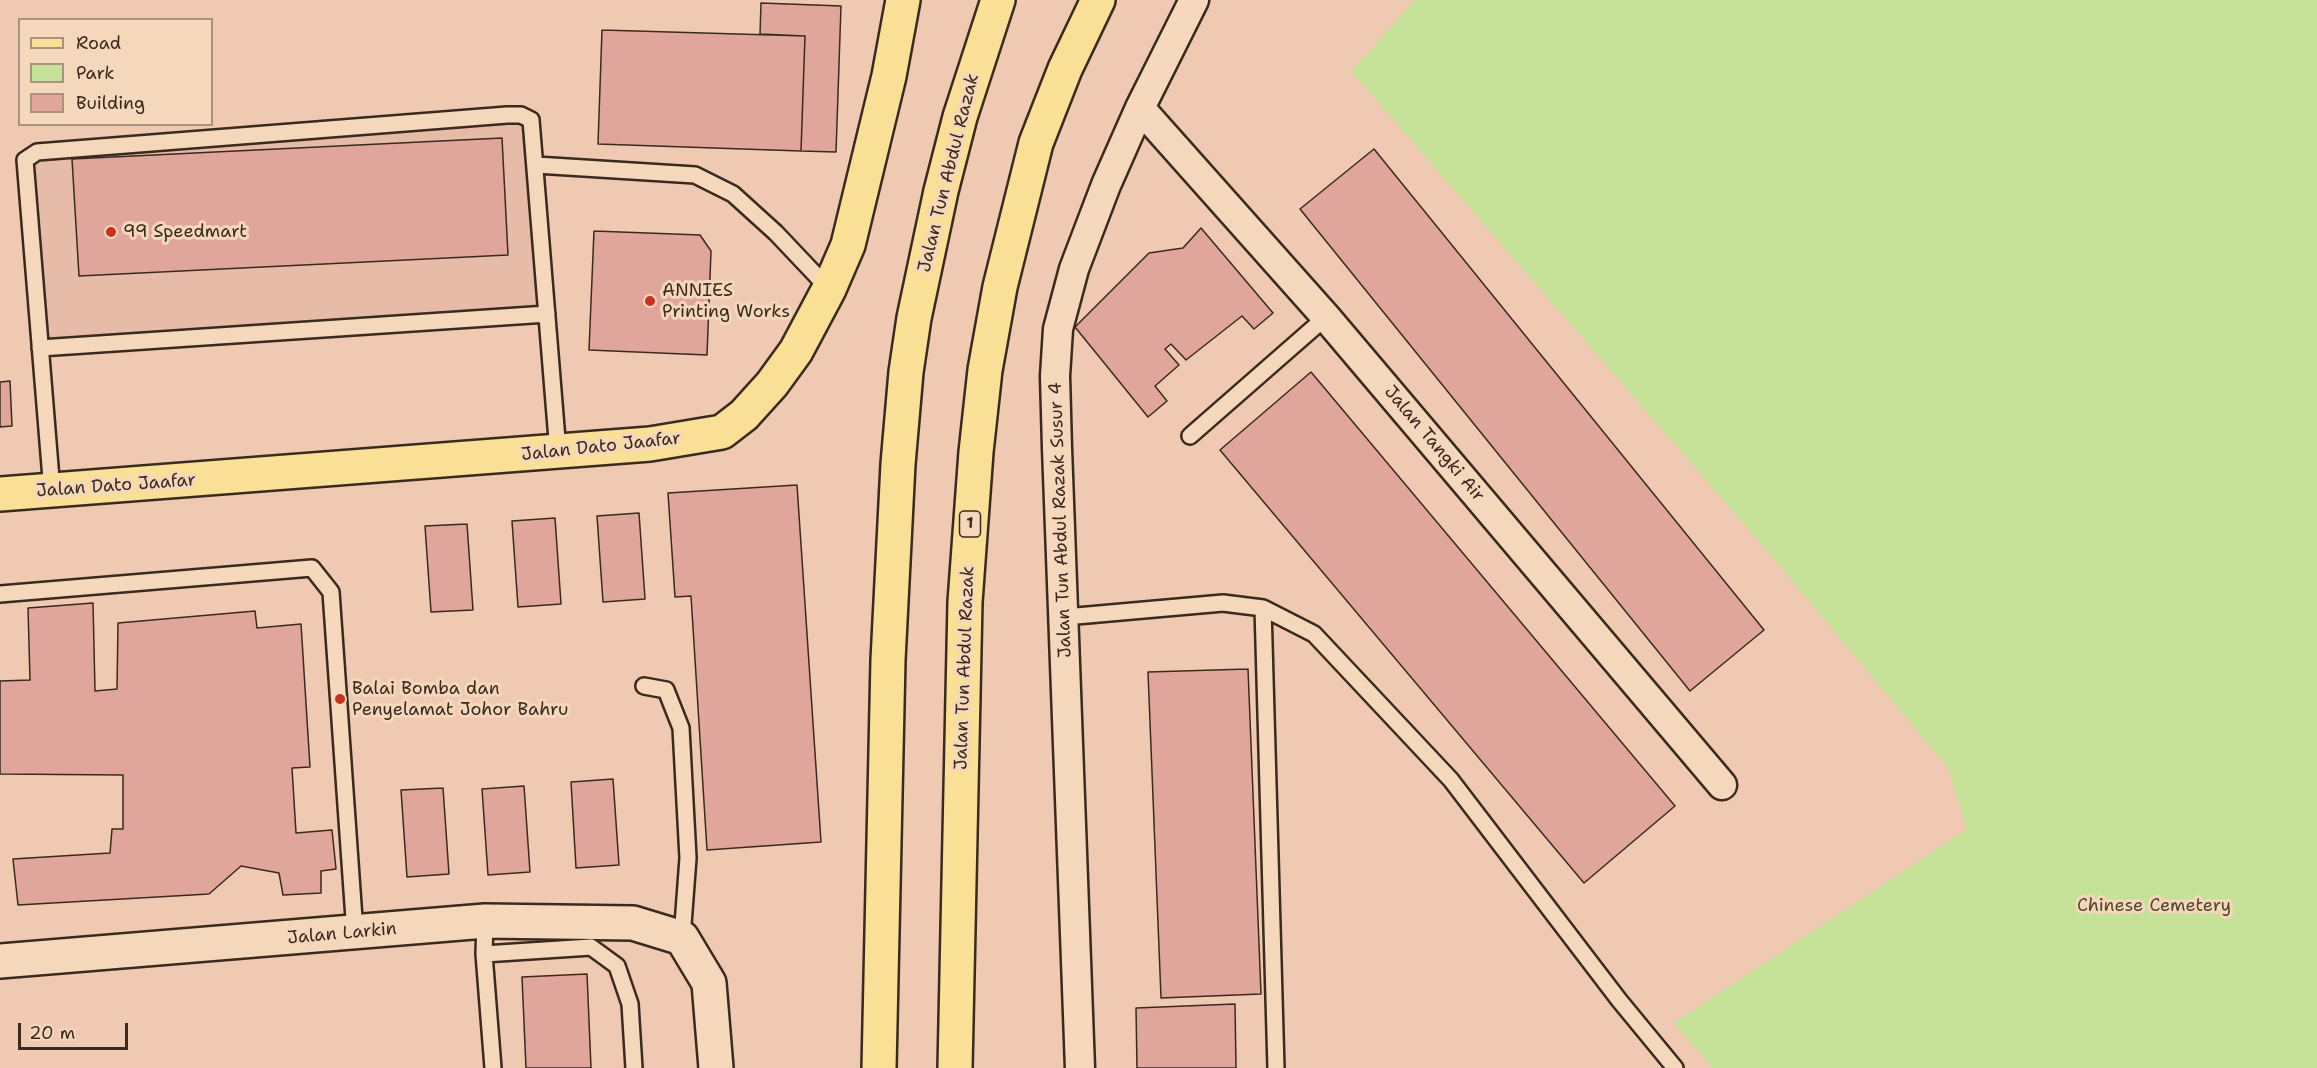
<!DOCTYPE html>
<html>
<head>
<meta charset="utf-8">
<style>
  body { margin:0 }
  #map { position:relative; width:2317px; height:1068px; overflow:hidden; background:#efc9b2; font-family:"Shantell Sans",sans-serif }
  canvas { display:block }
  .legend { position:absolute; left:18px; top:18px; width:195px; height:108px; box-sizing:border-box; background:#f5d8bc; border:2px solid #ab927d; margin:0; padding:8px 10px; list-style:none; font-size:18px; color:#3b2a1e }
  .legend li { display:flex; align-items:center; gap:12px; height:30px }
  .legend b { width:30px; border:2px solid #ab927d }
  .scale { position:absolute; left:18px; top:1023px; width:110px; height:27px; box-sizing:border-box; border:3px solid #3b2a1e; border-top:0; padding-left:8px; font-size:18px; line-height:21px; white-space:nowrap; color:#3b2a1e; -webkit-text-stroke:4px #f5d8bc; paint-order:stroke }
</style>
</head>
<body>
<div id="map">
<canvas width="2317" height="1068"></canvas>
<ul class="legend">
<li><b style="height:8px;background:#fadf96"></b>Road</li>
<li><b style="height:16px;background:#c6e299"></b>Park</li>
<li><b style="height:16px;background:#e0a69c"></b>Building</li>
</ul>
<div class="scale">20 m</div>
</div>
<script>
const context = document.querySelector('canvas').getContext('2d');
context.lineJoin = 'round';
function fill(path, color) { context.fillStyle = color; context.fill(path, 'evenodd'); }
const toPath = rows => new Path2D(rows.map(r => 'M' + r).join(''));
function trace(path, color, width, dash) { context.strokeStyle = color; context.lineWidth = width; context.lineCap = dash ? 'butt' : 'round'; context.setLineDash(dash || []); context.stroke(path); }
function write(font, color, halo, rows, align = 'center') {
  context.font = font + ' "Shantell Sans",sans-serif'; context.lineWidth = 6; context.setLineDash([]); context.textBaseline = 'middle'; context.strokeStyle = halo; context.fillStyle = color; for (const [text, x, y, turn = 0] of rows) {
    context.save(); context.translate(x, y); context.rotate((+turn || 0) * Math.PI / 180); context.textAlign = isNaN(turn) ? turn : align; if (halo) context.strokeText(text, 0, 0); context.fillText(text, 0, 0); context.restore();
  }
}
fill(toPath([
  [522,123,538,306,48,339,33,167,40,159]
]), '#e6bba8');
fill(toPath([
  [1415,0,2317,0,2317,1068,1713,1068,1674,1023,1967,829,1948,768,1763,546,1351,71]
]), '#c6e299');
const building = toPath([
  [761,3,841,6,836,152,801,151,805,36,760,34,761,3],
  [602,30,805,36,801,151,598,144,602,30],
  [502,138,508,255,79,276,72,159,502,138],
  [1374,149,1764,630,1690,691,1300,209,1374,149],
  [1201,228,1273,313,1254,329,1242,316,1186,360,1171,344,1165,349,1179,365,1155,386,1167,401,1148,417,1075,327,1149,253,1183,248,1201,228],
  [594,231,700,235,711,251,707,355,589,350,594,231],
  [1311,372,1675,806,1584,883,1220,450,1311,372],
  [10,381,12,426,0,427,0,382,10,381],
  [797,485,821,842,707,850,691,596,675,597,668,493,797,485],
  [639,513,645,599,603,602,597,516,639,513],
  [555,518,561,604,518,607,512,521,555,518],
  [467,524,473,610,431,612,425,526,467,524],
  [93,603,95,691,117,689,118,623,255,611,257,628,301,624,310,767,292,768,296,833,332,830,336,869,321,871,321,893,283,895,279,873,241,866,209,894,18,905,13,859,110,853,112,829,123,829,123,775,0,774,0,681,30,680,28,608,93,603],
  [1248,669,1261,994,1161,998,1148,672,1248,669],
  [613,779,619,865,576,868,571,782,613,779],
  [524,786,530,872,488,875,482,789,524,786],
  [443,788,449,874,407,877,401,790,443,788],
  [587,974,591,1068,526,1068,522,977,587,974],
  [1235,1004,1236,1068,1137,1068,1136,1008,1235,1004]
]);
fill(building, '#e0a69c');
trace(building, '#3b2a1e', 1.5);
const lane = toPath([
  [536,165,695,175,733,194,776,233,829,289],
  [40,348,547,314],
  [1190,436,1326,317],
  [52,491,25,160,37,152,507,115,521,115,531,120,558,452],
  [0,594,312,568,331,592,355,933],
  [1263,608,1314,634,1451,780,1619,1000,1675,1068],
  [1065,617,1223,603,1263,608,1276,1068],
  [644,686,666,690,681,728,688,858,682,938],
  [485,921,484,954,493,1068],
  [484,954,591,947,617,966,630,1004,634,1068]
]);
const street = toPath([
  [1140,108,1326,317,1722,785],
  [1080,1068,1057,448,1055,376,1058,329,1074,269,1106,185,1140,108,1194,0]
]);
const secondary = toPath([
  [0,961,485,921,633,923,682,938,709,983,716,1068]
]);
const primary = toPath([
  [0,494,650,444,722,432,744,415,772,384,796,351,829,289,848,245,889,76,903,0]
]);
const highway = toPath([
  [879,1068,888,660,898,464,906,372,914,318,941,191,960,117,998,0],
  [955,1068,965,602,976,452,985,370,1000,287,1036,143,1065,69,1098,0]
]);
trace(lane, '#3b2a1e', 20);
trace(street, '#3b2a1e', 33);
trace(secondary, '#3b2a1e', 38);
trace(primary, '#3b2a1e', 38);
trace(highway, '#3b2a1e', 38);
trace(lane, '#f5d8bc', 15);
trace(street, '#f5d8bc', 28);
trace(secondary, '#f5d8bc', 33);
trace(primary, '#fadf96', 33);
trace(highway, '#fadf96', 33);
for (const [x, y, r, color] of [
  [111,232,6,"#c8321e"],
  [650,301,6,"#c8321e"],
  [340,699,6,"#c8321e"]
]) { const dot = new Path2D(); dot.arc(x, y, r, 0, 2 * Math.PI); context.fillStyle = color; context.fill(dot); trace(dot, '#f5d8bc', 2); }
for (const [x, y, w] of [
  [970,524,21]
]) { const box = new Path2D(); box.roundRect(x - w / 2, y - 13, w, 26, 4.5); context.fillStyle = '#f5d8bc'; context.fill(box); trace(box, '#3b2a1e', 1.5); }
write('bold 16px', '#3b2a1e', null, [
  ["1",970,524]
]);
write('18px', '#3b2a1e', '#f5d8bc', [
  ["Jalan Tun Abdul Razak",949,173,-76],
  ["Jalan Tangki Air",1434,444,50],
  ["Jalan Dato Jaafar",601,447,-6],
  ["Jalan Dato Jaafar",116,486,-4],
  ["Jalan Tun Abdul Razak Susur 4",1061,520,-92],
  ["Jalan Tun Abdul Razak",965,668,-88],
  ["Jalan Larkin",342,934,-5]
]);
write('18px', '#3b2a1e', '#f5d8bc', [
  ["99 Speedmart",123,232],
  ["ANNIES",662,291],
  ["Printing Works",662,312],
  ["Balai Bomba dan",352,689],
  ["Penyelamat Johor Bahru",352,710]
], 'left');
write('18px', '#504630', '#f5d8bc', [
  ["Chinese Cemetery",2154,906]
]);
</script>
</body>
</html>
